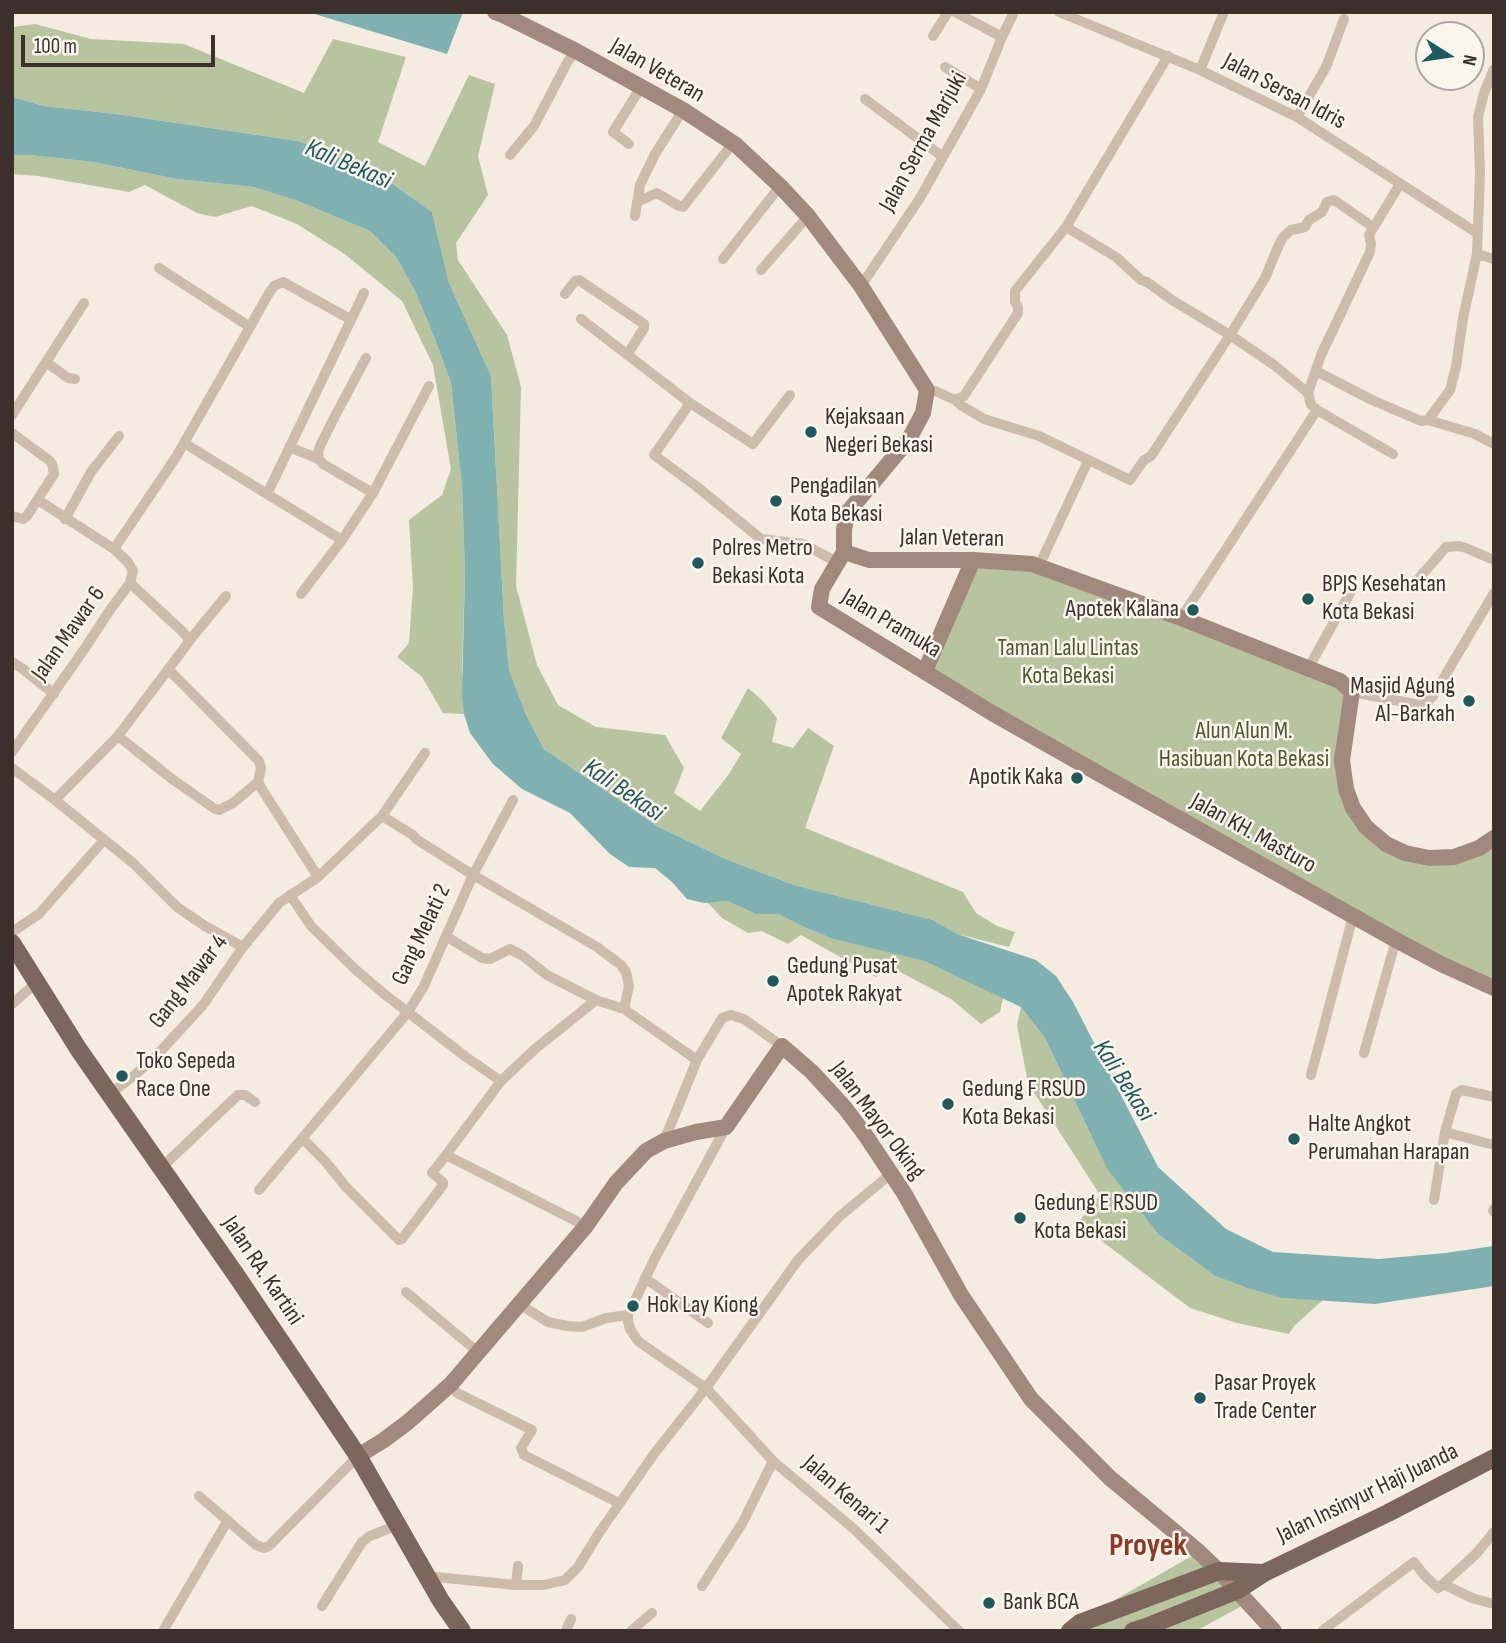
<!DOCTYPE html>
<html>
<head>
<meta charset="utf-8">
<style>
  body { margin:0 }
  #map { position:relative; width:1506px; height:1643px; overflow:hidden; background:#f4ebe1; font-family:"Sofia Sans Condensed",sans-serif }
  canvas { display:block }
  .frame { position:absolute; inset:0; border:14px solid #3b302b; pointer-events:none }
  .north { position:absolute; left:1415px; top:21px; width:70px; height:70px; box-sizing:border-box; background:#fbf5ee; border:2px solid #aea6a0; border-radius:50%; rotate:102deg; font-size:19px; font-weight:700; line-height:28px; text-align:center; color:#3b302b }
  .north::after { content:''; display:block; margin:auto; width:24px; height:32px; background:#1f5a5e; clip-path:polygon(50% 0,100% 100%,50% 72%,0 100%) }
  .scale { position:absolute; left:21px; top:35px; width:194px; height:32px; box-sizing:border-box; border:4px solid #3b302b; border-top:0; padding-left:9px; font-size:21px; line-height:24px; white-space:nowrap; color:#3b302b; -webkit-text-stroke:5px #fbf5ee; paint-order:stroke }
</style>
</head>
<body>
<div id="map">
<canvas width="1506" height="1643"></canvas>
<div class="frame"></div>
<div class="north">N</div>
<div class="scale">100 m</div>
</div>
<script>
const context = document.querySelector('canvas').getContext('2d');
context.lineJoin = 'round';
function fill(path, color) { context.fillStyle = color; context.fill(path, 'evenodd'); }
const toPath = rows => new Path2D(rows.map(r => 'M' + r).join(''));
function trace(path, color, width, dash) { context.strokeStyle = color; context.lineWidth = width; context.lineCap = dash ? 'butt' : 'round'; context.setLineDash(dash || []); context.stroke(path); }
function write(font, color, halo, rows, align = 'center') {
  context.font = font + ' "Sofia Sans Condensed",sans-serif'; context.lineWidth = 5; context.setLineDash([]); context.textBaseline = 'middle'; context.strokeStyle = halo; context.fillStyle = color; for (const [text, x, y, turn = 0] of rows) {
    context.save(); context.translate(x, y); context.rotate((+turn || 0) * Math.PI / 180); context.textAlign = isNaN(turn) ? turn : align; if (halo) context.strokeText(text, 0, 0); context.fillText(text, 0, 0); context.restore();
  }
}
fill(toPath([
  [35,24,91,39,184,44,304,93,333,39,406,57,378,142,425,166,469,75,495,84,478,156,488,195,456,243,458,260,507,335,521,387,516,586,537,665,558,705,596,727,665,735,684,768,674,793,700,811,729,774,741,754,721,738,748,688,763,701,777,718,772,742,793,748,808,728,834,746,805,828,963,892,976,913,997,926,1015,932,1009,947,957,934,933,920,794,885,723,858,657,826,544,749,527,717,509,670,504,620,491,376,449,283,432,212,393,184,344,160,298,141,116,114,44,106,12,97,12,27],
  [12,155,30,155,93,162,177,179,254,187,298,201,370,231,396,257,415,291,435,339,451,383,462,486,465,572,462,669,464,714,443,713,422,677,397,657,409,643,413,587,409,520,442,495,451,469,433,365,402,301,346,255,297,224,252,206,215,217,197,213,145,185,129,192,38,176,12,174],
  [973,560,1032,564,1352,692,1342,760,1366,827,1429,858,1494,838,1494,988,926,671],
  [727,901,756,914,778,914,804,927,833,939,924,961,1003,998,1000,1012,981,1024,951,999,887,965,876,977,801,935,788,944,762,931,748,933,722,918,707,902],
  [1021,1007,1045,1038,1107,1169,1158,1234,1215,1276,1247,1288,1284,1298,1323,1300,1294,1326,1289,1334,1237,1323,1190,1308,1078,1223,1100,1195,1028,1083,1017,1025],
  [1199,1552,1249,1602,1196,1631,1070,1631,1090,1614]
]), '#b8c4a0');
fill(toPath([
  [308,12,463,12,447,54],
  [12,97,44,106,116,114,298,141,344,160,393,184,432,212,449,283,491,376,504,620,509,670,527,717,544,749,657,826,723,858,794,885,933,920,957,934,1036,960,1056,976,1073,1002,1158,1167,1226,1229,1273,1252,1333,1256,1379,1259,1445,1253,1494,1246,1494,1286,1375,1304,1282,1298,1247,1288,1215,1276,1158,1234,1107,1169,1045,1038,1021,1007,924,961,833,939,804,927,778,914,756,914,727,901,704,903,687,899,672,882,655,868,629,867,610,854,570,813,522,789,493,764,470,733,464,714,462,693,465,572,462,486,451,383,435,339,415,291,396,257,370,231,298,201,254,187,177,179,93,162,30,155,12,155]
]), '#7fb0b2');
trace(toPath([
  [955,12,1002,37],
  [1059,12,1200,70,1297,117,1477,233],
  [933,36,948,12],
  [945,67,981,89],
  [1200,70,1224,12],
  [865,99,943,157],
  [1297,117,1326,67,1344,19],
  [629,144,613,132,641,87],
  [510,155,534,126,568,61,576,51],
  [637,202,657,193,679,206,683,207,733,143],
  [635,216,640,185,655,154,683,110],
  [1066,227,1116,257,1141,280,1147,282,1172,300,1230,335,1265,278,1278,247,1283,237,1291,230,1305,227,1309,220,1322,212,1327,202,1334,200,1373,227],
  [1477,254,1494,259],
  [723,259,780,186],
  [761,270,808,216],
  [861,286,920,198,943,157,981,89,1002,37,1014,12],
  [565,294,575,281,579,280,644,324,644,328,627,355],
  [581,319,690,403,753,444,790,395],
  [250,327,269,293,274,286,283,282,350,319],
  [366,358,334,418,320,446,318,453,319,459,323,464,373,493],
  [46,362,68,378,75,379],
  [1316,371,1372,400,1421,421,1428,420,1475,434,1494,444],
  [927,390,935,391,955,400,964,396,1018,313,1018,307,1015,302,1015,291,1066,227,1168,56],
  [955,400,962,406,984,419,1039,436,1130,480,1144,460,1151,456,1230,335,1274,365,1308,393],
  [690,403,654,455,696,486,761,539,803,544,837,562],
  [1317,410,1393,454],
  [12,415,84,303],
  [1428,420,1450,390,1456,367,1463,318,1477,254,1480,173,1478,117,1484,93,1494,69],
  [12,433,50,461,52,464,54,474,27,516,23,519,12,516],
  [184,443,342,540],
  [289,447,319,459],
  [267,494,364,293],
  [65,519,91,472,119,436],
  [114,549,176,457,250,327,159,268],
  [1039,566,1088,461],
  [1419,578,1446,547,1459,546,1466,548,1494,560],
  [301,594,342,540,373,493,429,386],
  [1181,618,1317,410,1311,405,1308,393,1321,355,1370,252,1371,244,1369,235,1400,184],
  [189,641,226,596],
  [12,662,23,669,54,694],
  [1308,669,1350,593],
  [169,670,259,761,261,768,258,782,263,791,318,877],
  [1352,692,1420,705,1426,703,1433,696,1494,593],
  [118,736,172,779,215,809,219,810,233,803,258,782],
  [12,752,83,651,110,610,130,583,133,571,128,562,114,549,38,500],
  [12,768,55,800,118,736,188,643,188,638,184,633,130,583],
  [55,800,133,863,177,907,205,926,243,947],
  [382,816,413,835,416,839,473,875,597,947,621,965,626,972,629,986,624,1009],
  [290,895,311,926,356,970,383,993,466,1057,501,1081],
  [12,932,39,914,103,841],
  [447,937,482,958,490,959,510,949,523,956,547,975,596,1000],
  [12,1004,36,983],
  [1364,1053,1396,940],
  [1311,1075,1353,916],
  [111,1093,136,1074,157,1055,203,1005,243,947,279,903,318,877,382,816,425,753],
  [726,1127,654,1260,628,1315,628,1322,630,1329,638,1341,645,1346,706,1388,773,1461,854,1529,959,1631],
  [1445,1132,1494,1145],
  [302,1138,325,1161,346,1187,399,1240,402,1239,443,1185,443,1182,432,1173,446,1155],
  [664,1141,697,1060,722,1018,731,1015,744,1019,782,1046],
  [162,1167,238,1095,245,1095,255,1102],
  [259,1190,408,1012,424,986,473,875,513,800],
  [1434,1200,1445,1132,1456,1094,1462,1090,1494,1097],
  [1493,1211,1494,1209],
  [586,1226,446,1155,501,1081,535,1049,596,1000,624,1009,697,1060],
  [645,1278,708,1323],
  [406,1292,478,1352],
  [519,1304,548,1322,567,1326,582,1327,606,1318,628,1315],
  [451,1384,457,1393,532,1430,521,1448,524,1455,619,1503],
  [199,1496,256,1545,264,1548,269,1546,358,1456],
  [426,1576,516,1585,544,1585,565,1580,578,1567,599,1533,654,1454,706,1388,798,1260,840,1216,892,1173],
  [1443,1584,1476,1554,1494,1532],
  [516,1585,518,1566],
  [702,1586,743,1522,773,1461],
  [322,1606,362,1542,370,1536,398,1525],
  [163,1631,228,1520],
  [566,1631,571,1619],
  [631,1631,652,1613],
  [1322,1631,1414,1562,1424,1575,1438,1588,1443,1584,1472,1598,1494,1604]
]), '#cdbbac', 10);
trace(toPath([
  [495,12,503,15,576,51,625,78,683,110,736,145,780,186,808,216,861,286,927,390,923,413,909,439,848,512,844,529,844,552],
  [844,552,822,589,819,607,992,713,1103,776,1396,940,1441,964,1494,988],
  [844,552,869,560,973,560,1032,564,1181,618,1340,681,1352,692,1342,760,1346,789,1353,808,1366,827,1386,844,1405,853,1429,858,1454,857,1479,848,1494,838],
  [925,671,973,560],
  [358,1456,384,1440,408,1422,451,1384,586,1226,616,1183,646,1151,664,1141,696,1132,726,1127,782,1046,812,1072,845,1108,866,1136,904,1193,961,1295,1031,1399,1110,1478,1199,1552,1219,1571,1274,1631]
]), '#a18a7d', 16);
trace(toPath([
  [12,943,79,1050,236,1275,358,1456,441,1601,462,1631],
  [1070,1631,1080,1623,1219,1571,1264,1573],
  [1133,1631,1146,1627,1238,1590,1264,1573,1388,1513,1494,1458]
]), '#7d675c', 18);
for (const [x, y, r, color] of [
  [811,432,7,"#1f5a5e"],
  [776,501,7,"#1f5a5e"],
  [698,563,7,"#1f5a5e"],
  [1308,599,7,"#1f5a5e"],
  [1193,610,7,"#1f5a5e"],
  [1469,701,7,"#1f5a5e"],
  [1077,778,7,"#1f5a5e"],
  [773,981,7,"#1f5a5e"],
  [122,1076,7,"#1f5a5e"],
  [948,1104,7,"#1f5a5e"],
  [1294,1139,7,"#1f5a5e"],
  [1020,1218,7,"#1f5a5e"],
  [633,1306,7,"#1f5a5e"],
  [1200,1398,7,"#1f5a5e"],
  [989,1603,7,"#1f5a5e"]
]) { const dot = new Path2D(); dot.arc(x, y, r, 0, 2 * Math.PI); context.fillStyle = color; context.fill(dot); trace(dot, '#fbf5ee', 2.5); }
write('24px', '#3b302b', '#fbf5ee', [
  ["Jalan Veteran",657,71,30],
  ["Jalan Sersan Idris",1284,92,28],
  ["Jalan Serma Marjuki",924,142,-61],
  ["Jalan Veteran",952,539,1],
  ["Jalan Pramuka",891,624,31],
  ["Jalan Mawar 6",69,634,-55],
  ["Jalan KH. Masturo",1253,834,29],
  ["Gang Melati 2",422,935,-65],
  ["Gang Mawar 4",189,982,-52],
  ["Jalan Mayor Oking",877,1121,53],
  ["Jalan RA. Kartini",262,1271,56],
  ["Jalan Insinyur Haji Juanda",1368,1494,-26],
  ["Jalan Kenari 1",845,1495,41]
]);
write('24px', '#3b302b', '#fbf5ee', [
  ["Kejaksaan",825,418],
  ["Negeri Bekasi",825,446],
  ["Pengadilan",790,487],
  ["Kota Bekasi",790,515],
  ["Polres Metro",712,549],
  ["Bekasi Kota",712,577],
  ["BPJS Kesehatan",1322,585],
  ["Kota Bekasi",1322,613],
  ["Apotek Kalana",1179,610,"right"],
  ["Masjid Agung",1455,687,"right"],
  ["Al-Barkah",1455,715,"right"],
  ["Apotik Kaka",1063,778,"right"],
  ["Gedung Pusat",787,967],
  ["Apotek Rakyat",787,995],
  ["Toko Sepeda",136,1062],
  ["Race One",136,1090],
  ["Gedung F RSUD",962,1090],
  ["Kota Bekasi",962,1118],
  ["Halte Angkot",1308,1125],
  ["Perumahan Harapan",1308,1153],
  ["Gedung E RSUD",1034,1204],
  ["Kota Bekasi",1034,1232],
  ["Hok Lay Kiong",647,1306],
  ["Pasar Proyek",1214,1384],
  ["Trade Center",1214,1412],
  ["Bank BCA",1003,1603]
], 'left');
write('24px', '#4a5a2e', '#fbf5ee', [
  ["Taman Lalu Lintas",1068,649],
  ["Kota Bekasi",1068,677],
  ["Alun Alun M.",1244,732],
  ["Hasibuan Kota Bekasi",1244,760]
]);
write('italic 26px', '#1f5a5e', '#fbf5ee', [
  ["Kali Bekasi",348,165,23],
  ["Kali Bekasi",623,791,34],
  ["Kali Bekasi",1123,1081,57]
]);
write('bold 32px', '#8c3b22', '#fbf5ee', [
  ["Proyek",1148,1547]
]);
</script>
</body>
</html>
